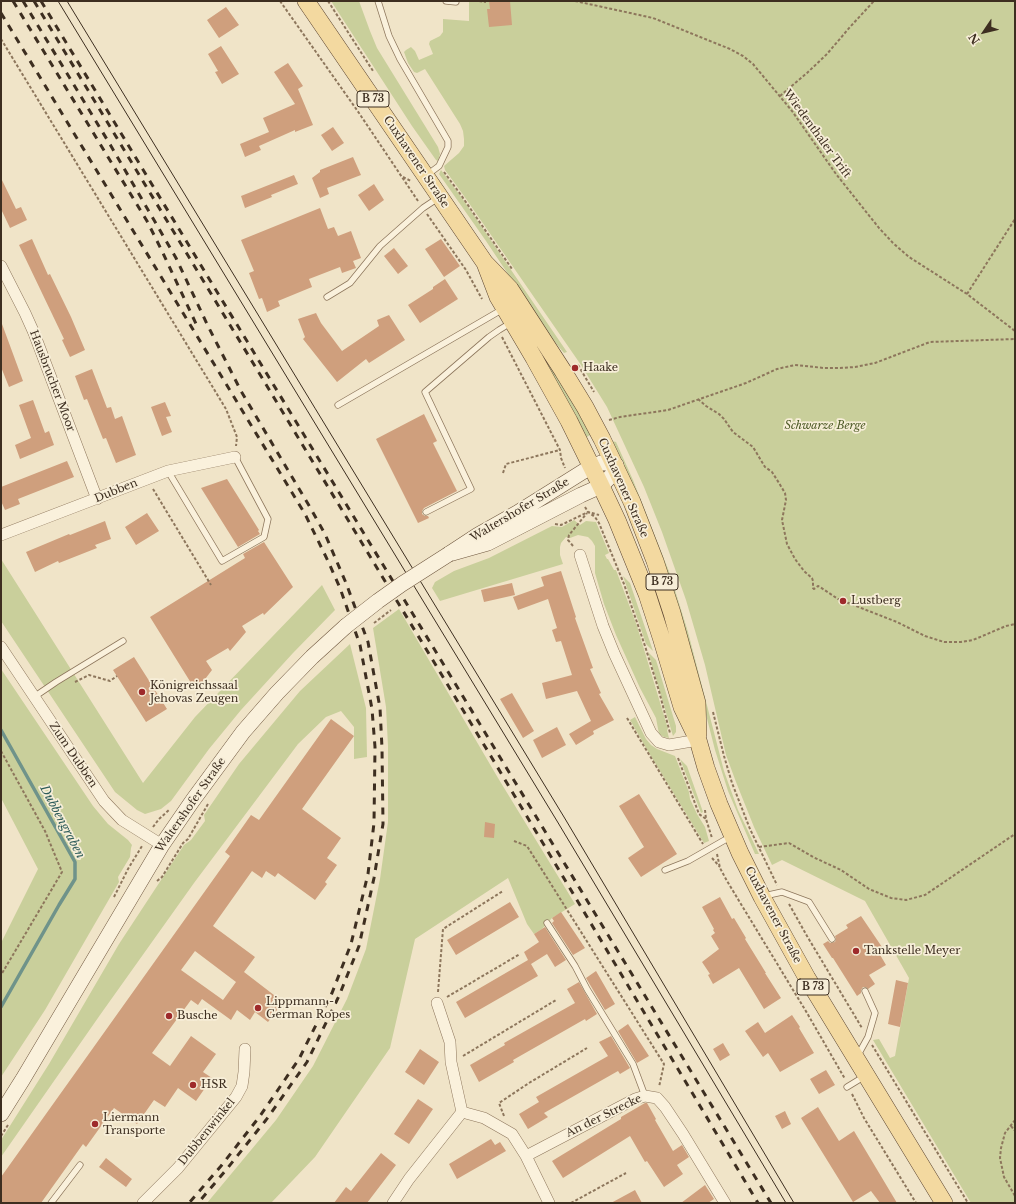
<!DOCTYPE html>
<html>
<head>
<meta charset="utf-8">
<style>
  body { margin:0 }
  #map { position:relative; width:1016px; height:1204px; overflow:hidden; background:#f0e4c8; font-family:"Libre Baskerville",serif }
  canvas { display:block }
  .frame { position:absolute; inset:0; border:2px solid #3d2e20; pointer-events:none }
  .north { position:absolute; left:964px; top:12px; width:40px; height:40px; -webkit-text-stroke:3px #f7eed8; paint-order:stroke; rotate:235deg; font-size:11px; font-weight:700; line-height:16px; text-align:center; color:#3d2e20 }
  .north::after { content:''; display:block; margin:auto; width:14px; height:18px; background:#3d2e20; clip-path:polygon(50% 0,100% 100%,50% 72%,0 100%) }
</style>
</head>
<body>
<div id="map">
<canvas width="1016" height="1204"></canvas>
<div class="frame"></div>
<div class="north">N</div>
</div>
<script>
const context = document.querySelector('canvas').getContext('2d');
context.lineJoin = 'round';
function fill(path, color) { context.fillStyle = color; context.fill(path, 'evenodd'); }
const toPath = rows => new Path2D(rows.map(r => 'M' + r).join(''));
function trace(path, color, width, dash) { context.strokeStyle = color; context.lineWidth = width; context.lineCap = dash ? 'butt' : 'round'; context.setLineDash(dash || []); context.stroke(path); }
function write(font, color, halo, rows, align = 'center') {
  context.font = font + ' "Libre Baskerville",serif'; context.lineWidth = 3.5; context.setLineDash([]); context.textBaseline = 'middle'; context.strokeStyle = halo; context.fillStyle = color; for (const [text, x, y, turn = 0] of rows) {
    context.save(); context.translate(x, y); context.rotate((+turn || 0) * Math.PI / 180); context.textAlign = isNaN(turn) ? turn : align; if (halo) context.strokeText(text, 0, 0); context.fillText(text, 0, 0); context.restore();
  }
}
fill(toPath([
  [331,1,359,1,370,31,377,48,438,147,440,154,438,161,436,160,412,126],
  [469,1,1015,1,1015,1203,971,1203,873,1040,879,1039,890,1058,895,1056,909,978,865,901,782,860,772,865,754,827,736,782,726,755,705,665,686,600,662,532,644,487,607,407,581,365,464,196,445,170,444,166,459,153,464,146,464,139,463,131,460,124,425,69,417,73,414,72,408,63,404,52,406,50,411,47,415,51,419,60,433,54,429,44,430,41,440,36,443,32,443,19,469,21],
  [441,170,462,198,567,352,564,353,548,334,486,241,439,174],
  [520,317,592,434,585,438],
  [612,441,616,442,633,480,670,574,688,632,724,771,738,810,759,854,755,854,728,791,715,750,685,632],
  [574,520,580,525,586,521,596,522,609,553,605,555,607,559,608,559,614,570,616,570,637,626,668,729,667,730,669,738,664,737,659,734,656,718,640,688,616,635,604,604,595,573,595,546,592,541,588,537,578,535,570,538,566,537,561,543,560,547,560,555,563,564,440,601,432,588,435,582,454,571,489,558,552,526,562,527],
  [1,559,143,783,195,717,322,585,335,610,293,653,241,710,209,749,171,801,161,809,145,814,137,810,115,792,1,621],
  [623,576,630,583,653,651,646,644],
  [399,609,498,778,575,904,552,918,542,929,534,934,527,924,508,878,415,939,390,1048,315,1157,271,1203,207,1203,276,1120,313,1066,347,999,366,949,380,879,388,822,388,746,386,707,373,628],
  [350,644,366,708,367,757,354,759,354,727,341,711,326,717,298,744,194,883,100,1015,1,1157,1,1140,49,1064,119,944,184,845,191,840,205,821,204,815,239,764,300,691],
  [648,652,656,660,676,726,676,732,673,736],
  [1,669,93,806,108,824,128,840,132,845,131,848,130,857,118,877,119,882,45,1010,1,1077,1,943,38,869,1,798],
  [635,717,646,739,651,745,657,749,675,756,689,792,690,799,697,814,705,827,709,841,704,843,649,753,630,720],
  [680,759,687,766,703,812,701,813]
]), '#c9cf9b');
trace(toPath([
  [1,730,75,862,75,879,59,905,1,1007]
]), '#6f938a', 3.5);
fill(toPath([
  [489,1,510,1,512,25,489,27,487,9,490,9],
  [226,7,239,25,219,38,207,20],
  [221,46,239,74,222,84,215,72,218,71,208,54],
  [288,63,303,86,298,89,313,125,295,132,295,130,259,146,261,150,245,157,240,144,269,132,263,118,295,104,274,72],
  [333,127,344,143,332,151,321,135],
  [353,157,361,175,327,188,329,194,320,198,312,178,320,172,320,170],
  [294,175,298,184,271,195,272,197,245,208,241,196],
  [1,178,16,209,21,207,27,220,10,228,1,209],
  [374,184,384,200,369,211,358,195],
  [320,208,328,229,334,227,338,236,351,231,361,258,353,261,356,268,342,273,340,267,309,279,312,287,278,301,280,306,267,312,262,298,259,299,249,273,254,271,241,240],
  [32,239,48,275,50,274,71,317,85,350,70,357,62,340,64,339,19,245],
  [441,239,460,266,444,277,425,249],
  [394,248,408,266,398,274,384,256],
  [445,279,458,299,420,323,408,305,433,289,433,287],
  [316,313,321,323,342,351,379,326,377,320,389,315,405,340,369,363,366,359,337,382,303,339,305,337,298,319],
  [2,324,23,381,9,387,1,367,1,325],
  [92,369,107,408,111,407,115,419,122,416,136,455,116,463,106,438,103,439,87,399,84,400,75,376],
  [33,400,45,433,49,431,54,445,20,459,15,445,31,438,19,405],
  [165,402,171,416,166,417,172,432,162,436,151,407],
  [424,414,437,441,433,443,457,491,424,508,422,511,422,514,425,516,428,516,429,518,418,523,376,439],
  [67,461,74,477,18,499,20,504,5,510,1,501,1,487],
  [227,479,259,530,258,531,260,534,238,547,201,488],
  [147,513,159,531,136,545,125,527],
  [105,521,111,539,95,545,97,548,59,563,58,561,35,572,26,552,69,534,70,535],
  [264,542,293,587,264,615,263,613,242,626,246,632,230,651,228,648,206,661,212,670,196,691,150,617,245,558,243,554],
  [561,571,576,617,575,618,593,668,590,669,601,693,599,694,614,720,593,731,594,734,576,745,569,734,591,721,577,691,546,699,542,683,572,675,561,641,556,642,552,630,557,628,548,599,518,610,513,597,544,586,541,577],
  [512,583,515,595,484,602,481,590],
  [134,657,167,709,146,722,113,670],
  [512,693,534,731,523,738,500,699],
  [331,719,354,736,302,809,341,838,327,858,337,865,325,882,327,884,315,900,278,873,275,877,266,871,262,878,252,871,213,926,255,957,244,972,283,1002,268,1022,255,1012,250,1020,237,1010,231,1020,202,999,198,1005,191,1000,152,1053,170,1066,191,1036,216,1054,203,1072,212,1078,196,1101,178,1088,165,1107,154,1100,137,1124,114,1108,86,1147,83,1144,41,1203,1,1203,1,1177,230,856,225,852,251,815,259,820],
  [195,951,236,982,223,1000,181,970],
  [557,727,566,745,542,758,533,740],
  [639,794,677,854,641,877,628,858,644,847,619,806],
  [485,822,495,824,494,838,484,837],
  [720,897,732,919,734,918,746,938,745,939,766,973,765,973,781,998,764,1009,739,968,713,984,708,975,710,974,702,962,719,949,711,936,715,933,713,930,714,929,702,907],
  [510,902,519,917,456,955,447,940],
  [561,912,585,948,573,955,552,923,554,921,552,918],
  [861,916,884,950,879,953,886,965,869,975,875,984,868,989,866,987,863,987,861,990,861,993,857,996,833,958,832,958,823,944,828,941,830,943,835,942,836,939,835,936,848,928,846,925],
  [545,927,566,960,555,967,547,954,531,964,538,976,465,1018,456,1002,528,960,524,952,539,942,534,934],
  [596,971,615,1004,605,1010,586,978],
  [896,980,908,983,900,1027,888,1024],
  [579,982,597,1014,586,1021,585,1019,513,1060,514,1062,479,1082,470,1065,505,1045,504,1043,575,1003,567,989],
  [792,1015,800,1027,799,1028,814,1053,780,1072,768,1053,763,1057,745,1031,758,1022,765,1033],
  [628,1024,649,1056,637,1063,618,1031],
  [611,1036,630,1068,620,1074,618,1071,544,1113,548,1117,528,1129,519,1114,539,1102,536,1097,608,1056,599,1042],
  [723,1043,730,1055,720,1061,713,1049],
  [420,1049,439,1062,424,1085,405,1072],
  [826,1070,835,1085,819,1094,810,1079],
  [418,1099,433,1109,409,1144,394,1134],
  [645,1103,647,1103,656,1119,655,1120,673,1151,682,1145,689,1157,677,1165,683,1174,664,1187,647,1161,645,1162,630,1136,563,1178,552,1161,621,1119,621,1117],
  [818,1107,839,1141,854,1131,897,1203,880,1203,871,1191,853,1202,801,1118],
  [785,1111,791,1124,782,1129,775,1116],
  [491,1139,495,1145,500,1142,506,1151,457,1179,449,1164],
  [381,1153,396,1165,367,1203,334,1203,346,1187,351,1191],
  [106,1158,132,1179,126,1187,99,1167],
  [705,1185,714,1199,708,1203,681,1203],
  [635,1190,642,1203,611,1203]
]), '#cf9f7d');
const lane = toPath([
  [378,1,389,36,400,59,448,141,448,147,439,166,427,175],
  [446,1,456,2],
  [327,297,350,283,380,246,423,208,438,198],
  [338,405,503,309],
  [168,471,222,561,264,537,268,519,235,457],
  [426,512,471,489,425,392,489,337,499,330,512,322],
  [34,697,56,682,123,641],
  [665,870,688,861,730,837],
  [764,896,782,892,809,902,832,939],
  [547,923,575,966,587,989,633,1064,645,1096],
  [858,1055,868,1037,875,1013,865,991],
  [847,1087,865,1076],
  [51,1203,80,1165]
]);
const street = toPath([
  [1,266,25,313,34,333,97,499],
  [1,535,168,471,235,457],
  [580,555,603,626,614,653,651,733,659,742,669,745,698,740],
  [1,647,104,801,122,820,162,845],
  [437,1003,450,1042,451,1062,462,1112],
  [462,1112,484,1118,512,1134,526,1156,549,1203],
  [526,1156,635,1099,645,1096,657,1098,665,1107,683,1134,725,1203],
  [143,1203,178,1168,236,1097,242,1086,244,1072,245,1049],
  [393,1203,409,1179,462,1112]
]);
const secondary = toPath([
  [601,463,606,463,616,465,612,475,601,486,581,495,488,543,449,554,478,535,517,513,592,466,601,463],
  [1,1114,23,1079,162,845,193,800,243,732,277,693,312,657,346,626]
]);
const primary = toPath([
  [306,1,485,263,510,289,563,371,585,407,602,439,632,502,655,561,672,613,697,703,698,734],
  [485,263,498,297,534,358,569,421,601,486,617,520,647,594,661,637,682,707,698,740,706,768,719,804,740,853,762,897,807,978,944,1203]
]);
trace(lane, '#8d765c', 7);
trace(street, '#8d765c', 12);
trace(secondary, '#6f573f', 16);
trace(primary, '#5b4430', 18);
trace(toPath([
  [280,1,359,113,418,201],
  [328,1,373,71],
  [479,1,486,2],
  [575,1,653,18,730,49,743,56,753,64,792,111,836,174,879,228,893,243,909,257,967,294,1015,331],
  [1,39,226,409,237,437,236,446],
  [780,96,807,73,827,54,850,27,874,1],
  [444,172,461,195,512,269],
  [403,177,411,181],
  [427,214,466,270,482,299],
  [967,294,1015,219],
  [502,337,560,450,561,458,565,468],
  [578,365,594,392],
  [698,399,706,406,719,414,724,419,733,432,753,447,765,467,772,472,779,483,785,493,786,500,782,520,787,544,795,559,804,571,812,578,813,581,813,588,814,589,818,586,820,587,838,599,897,622,925,636,944,642,961,642,973,640,1006,626,1015,624],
  [609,420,620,417,668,410,746,383,777,369,795,365,824,368,840,368,855,367,875,363,930,342,1015,339],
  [503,473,506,464,560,450],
  [153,489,211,585],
  [585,507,588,512,595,517,599,523,624,584,645,646,659,691,670,733],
  [555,524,561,525,588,512,599,515],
  [573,546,568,540,569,535,587,513],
  [75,682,89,675,110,681,117,676],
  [713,712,724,756,732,783,750,829,777,885],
  [627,718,703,844],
  [1,751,45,831,62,872,1,975],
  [678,758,699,814,706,819],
  [705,810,706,819,712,838],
  [153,827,159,819,169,810],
  [514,841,527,846,664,1064,659,1087],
  [759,847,789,843,813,857,841,870,869,889,891,898,906,900,925,895,1015,834],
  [717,854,720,868,727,881,807,1013,845,1079],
  [712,858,720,867],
  [157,881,162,877,183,843,188,839,208,804],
  [114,897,128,869,142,846],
  [789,904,807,936,862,1028],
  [438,992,443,929,503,891],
  [447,997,520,954],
  [872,1045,968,1203],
  [463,1056,556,1000],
  [852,1094,864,1118,916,1203],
  [504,1116,499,1103,529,1083,587,1048],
  [1015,1120,1005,1133,1001,1148,1000,1158,1004,1177,1015,1196],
  [1011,1126,1015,1131],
  [1,1136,8,1125],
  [571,1203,626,1173]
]), '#8d765c', 2, [3, 2]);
trace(lane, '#faf1dc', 5.5);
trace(street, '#faf1dc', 11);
trace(secondary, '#faf1dc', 15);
trace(primary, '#f3d9a0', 17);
trace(toPath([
  [58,1,557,821,786,1203],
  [67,1,564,817,794,1203]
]), '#3d2e20', 1);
trace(toPath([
  [13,1,147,221,162,251,198,328],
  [23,1,111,146,176,258,207,324,241,391,311,509,325,534,346,583,368,642,380,708,382,748,383,824,374,878,359,946,339,996,307,1062,266,1120,226,1170,198,1203],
  [34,1,492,758,758,1203],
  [41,1,208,277,771,1203],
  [1,13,305,514,328,561,340,588,360,645,372,709,375,747,374,823,368,874,351,944,332,993,299,1059,260,1116,221,1166,189,1203]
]), '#3d2e20', 3, [7, 7]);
const secondaryBridge = toPath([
  [346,626,378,601,402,584,449,554]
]);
trace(secondaryBridge, '#6f573f', 16, []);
trace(toPath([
  [374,623,391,610]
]), '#8d765c', 2, [3, 2]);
trace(secondaryBridge, '#faf1dc', 15);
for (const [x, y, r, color] of [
  [575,368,4,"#9e2a2b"],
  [843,601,4,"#9e2a2b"],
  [142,692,4,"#9e2a2b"],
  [856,951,4,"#9e2a2b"],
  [258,1008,4,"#9e2a2b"],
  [169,1016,4,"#9e2a2b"],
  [193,1085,4,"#9e2a2b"],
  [95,1124,4,"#9e2a2b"]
]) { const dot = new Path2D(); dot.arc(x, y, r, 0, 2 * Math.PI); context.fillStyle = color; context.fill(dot); trace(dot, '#f7eed8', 1.5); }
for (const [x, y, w] of [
  [373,99,32],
  [662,582,32],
  [813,987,32]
]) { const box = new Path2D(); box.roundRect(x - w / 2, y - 8, w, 16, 3); context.fillStyle = '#f7eed8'; context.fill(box); trace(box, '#3d2e20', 1); }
write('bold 10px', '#3d2e20', null, [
  ["B 73",373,99],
  ["B 73",662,582],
  ["B 73",813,987]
]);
write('11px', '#3d2e20', '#f7eed8', [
  ["Wiedenthaler Trift",817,134,54],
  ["Cuxhavener Straße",416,162,56],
  ["Hausbrucher Moor",52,381,69],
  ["Cuxhavener Straße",623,488,66],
  ["Dubben",116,491,-22],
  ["Waltershofer Straße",520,510,-31],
  ["Zum Dubben",73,755,56],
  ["Waltershofer Straße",191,805,-55],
  ["Cuxhavener Straße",773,915,62],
  ["An der Strecke",604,1116,-26],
  ["Dubbenwinkel",207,1132,-51]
]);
write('11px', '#3d2e20', '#f7eed8', [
  ["Haake",583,368],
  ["Lustberg",851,601],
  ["Königreichssaal",150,686],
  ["Jehovas Zeugen",150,699],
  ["Tankstelle Meyer",864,951],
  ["Lippmann -",266,1002],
  ["German Ropes",266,1015],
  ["Busche",177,1016],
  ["HSR",201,1085],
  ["Liermann",103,1118],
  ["Transporte",103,1131]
], 'left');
write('italic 11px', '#4d5a26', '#f7eed8', [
  ["Schwarze Berge",825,426]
]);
write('italic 12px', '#2f5d5a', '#f7eed8', [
  ["Dubbengraben",62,822,62]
]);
</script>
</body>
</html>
